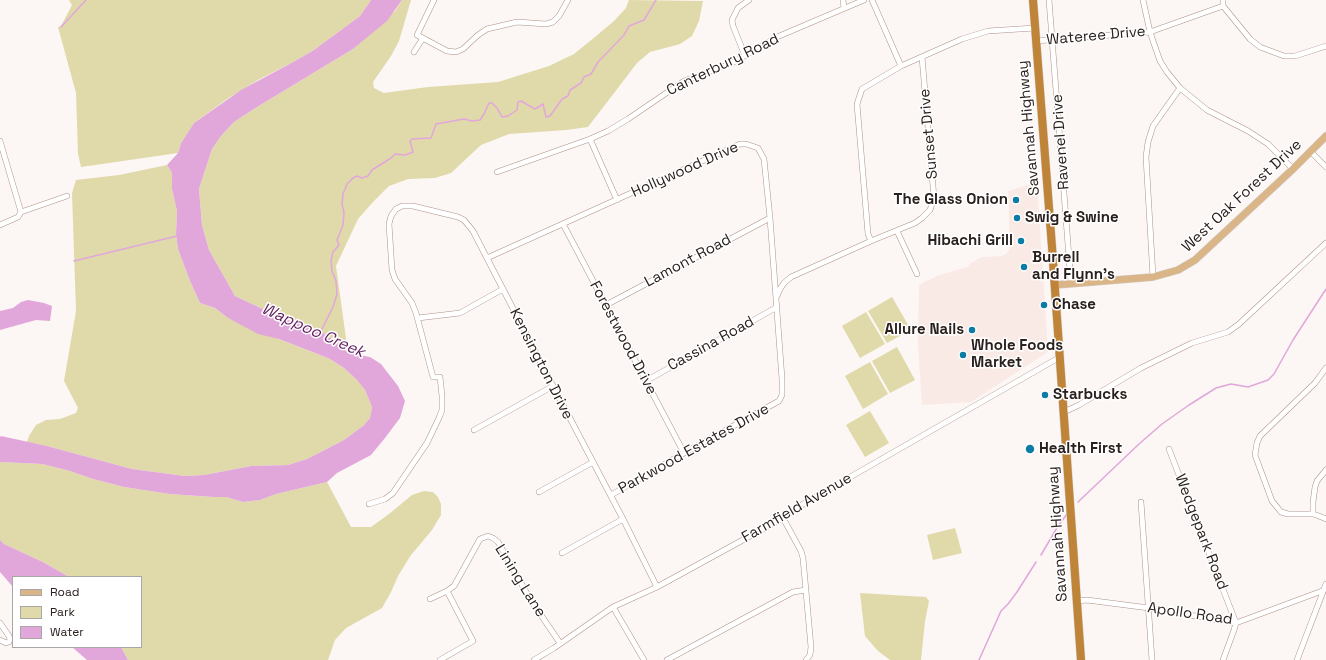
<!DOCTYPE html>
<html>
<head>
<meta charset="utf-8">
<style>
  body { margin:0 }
  #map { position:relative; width:1326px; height:660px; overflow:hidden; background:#fcf6f4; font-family:"Space Grotesk",sans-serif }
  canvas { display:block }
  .legend { position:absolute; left:12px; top:576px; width:130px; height:72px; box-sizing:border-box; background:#fff; border:1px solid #aaa6a5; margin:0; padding:5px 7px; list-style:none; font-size:12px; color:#2a201d }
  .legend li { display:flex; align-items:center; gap:8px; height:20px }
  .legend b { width:20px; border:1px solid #aaa6a5 }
</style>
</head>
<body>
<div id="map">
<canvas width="1326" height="660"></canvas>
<ul class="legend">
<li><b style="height:5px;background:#d9b588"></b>Road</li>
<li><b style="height:11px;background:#e0daaa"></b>Park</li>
<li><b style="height:11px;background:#e1a7db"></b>Water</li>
</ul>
</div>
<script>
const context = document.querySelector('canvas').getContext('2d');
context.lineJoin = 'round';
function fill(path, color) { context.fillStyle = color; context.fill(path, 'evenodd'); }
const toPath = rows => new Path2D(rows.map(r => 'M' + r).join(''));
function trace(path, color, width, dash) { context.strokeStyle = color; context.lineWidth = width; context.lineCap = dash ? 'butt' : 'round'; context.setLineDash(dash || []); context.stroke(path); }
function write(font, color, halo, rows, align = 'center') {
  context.font = font + ' "Space Grotesk",sans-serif'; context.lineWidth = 3; context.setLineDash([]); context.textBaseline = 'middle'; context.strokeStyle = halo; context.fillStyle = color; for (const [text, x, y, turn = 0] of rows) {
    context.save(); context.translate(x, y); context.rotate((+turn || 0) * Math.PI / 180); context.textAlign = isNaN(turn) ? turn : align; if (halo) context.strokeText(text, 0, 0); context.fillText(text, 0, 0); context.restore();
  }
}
fill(toPath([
  [1037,182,1048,352,971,402,922,405,918,345,919,286,922,283,937,276,967,267,971,263,982,257,1002,256,1006,254,1010,249,1008,191]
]), '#faeae6');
fill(toPath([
  [69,0,371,0,360,16,314,50,295,61,258,80,227,99,194,123,181,143,178,153,81,167,78,154,76,93,58,27,61,26,72,5],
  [402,0,411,0,399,41,391,56,373,82,374,88,384,93,428,87,498,82,549,66,574,54,595,37,614,21,626,8,629,0,703,1,699,21,692,36,680,44,650,52,637,63,588,127,566,130,509,134,481,145,451,173,435,178,408,179,389,186,373,202,358,219,336,266,348,353,337,343,322,332,282,318,235,296,209,250,202,225,199,189,212,149,221,136,234,122,257,107,353,49,395,11],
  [167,165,172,173,172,189,177,211,176,234,178,249,190,281,200,303,215,308,228,318,279,339,330,359,344,368,356,379,365,390,372,407,370,418,364,425,344,440,307,459,288,465,251,466,204,475,185,476,132,469,47,446,27,442,29,436,36,425,46,420,60,419,76,413,78,408,64,381,76,311,72,193,76,180,119,175],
  [892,297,911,330,887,343,868,311],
  [866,312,885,344,860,358,842,326],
  [897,347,915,380,890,393,872,361],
  [870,362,888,394,863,409,845,376],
  [870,411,889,443,865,457,846,425],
  [0,462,42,464,70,471,93,479,124,487,170,494,213,497,226,497,243,502,260,500,276,494,327,482,351,527,371,527,389,514,412,495,424,491,433,492,438,497,441,504,441,515,432,530,411,555,398,576,391,592,382,608,346,628,335,640,328,660,128,660,121,647,141,647,141,577,69,577,43,562,4,544,0,540],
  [955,528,962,553,933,560,927,535],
  [860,593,926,597,929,601,925,621,921,660,890,660,878,651,865,636]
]), '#e0daaa');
fill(toPath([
  [371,0,402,0,387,21,353,49,257,107,234,122,221,136,212,149,199,189,202,225,209,250,235,296,282,318,322,332,337,343,348,353,370,357,381,364,398,386,405,401,400,418,385,438,371,455,337,473,327,482,276,494,260,500,243,502,226,497,213,497,170,494,124,487,93,479,70,471,42,464,0,462,0,437,1,436,47,446,132,469,185,476,204,475,251,466,288,465,307,459,344,440,364,425,370,418,372,407,365,390,356,379,344,368,330,359,315,353,279,339,258,334,228,318,215,308,200,303,190,281,178,249,176,234,177,211,172,189,172,173,167,165,178,153,181,143,194,123,241,90,295,61,314,50,360,16],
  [28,300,44,303,52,306,50,321,36,320,0,330,0,311,13,308,21,302],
  [0,540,4,544,43,562,69,577,13,577,13,587,0,572],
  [72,647,121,647,128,660,87,660]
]), '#e1a7db');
trace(toPath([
  [61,27,86,0],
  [74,261,177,236],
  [320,333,333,307,337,294,336,281,332,271,331,261,333,252,339,245,337,240,343,225,344,213,342,204,343,194,347,184,353,178,357,176,362,178,368,176,372,170,391,158,395,154,405,155,413,152,410,141,412,139,431,138,436,124,464,119,472,121,480,120,484,114,489,103,492,103,497,108,502,117,508,116,517,110,518,102,521,101,535,109,543,104,546,117,550,116,562,99,568,96,570,90,581,83,584,77,591,74,598,62,624,35,629,26,644,20,656,0],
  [1078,502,1139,444,1162,424,1189,405,1216,388,1231,384,1248,387,1268,380,1274,374,1293,340,1326,289],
  [1041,555,1058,526,1067,514],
  [979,660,1001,611,1008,604,1017,592,1036,562]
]), '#e1a7db', 1.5);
const minor = toPath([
  [434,0,417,35,447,51,456,52,463,49,478,35,487,29,517,22,546,24,553,22,559,16,568,0],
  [843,0,844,8],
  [872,0,901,66],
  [1049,0,1071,283],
  [1143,0,1150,32,1160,61,1167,72,1180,88,1207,110,1248,131,1268,144,1293,169],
  [1223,0,1223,6,1250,39,1260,47,1284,56,1295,56,1326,46],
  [1036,41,1150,32,1223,6],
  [414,52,423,38],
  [745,56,733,26,732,20,738,8,749,0],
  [590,139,617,200],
  [0,141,21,212],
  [1310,151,1326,167],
  [497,172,590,139,608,131,628,119,684,81,732,63,777,37,864,0],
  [563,224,684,453],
  [0,225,18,217,21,212,67,196],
  [897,231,917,274],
  [871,241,868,234,857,104,862,89,901,66,962,39,988,31,1035,28],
  [487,258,740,144,746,144,758,148,764,159,770,218,782,379,782,395,779,401,684,453,611,495],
  [1153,277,1146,157,1148,142,1153,126,1180,88],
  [777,296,780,289,784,283,791,277,871,241,915,223,922,218,930,210,934,198,922,57],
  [606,305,770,218],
  [418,318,460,313,503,289],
  [1326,368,1315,383,1260,436,1257,443,1255,455,1272,501,1277,507,1281,512,1288,514,1313,514,1319,516,1326,519],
  [646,381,777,307],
  [1064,412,1079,405,1141,368,1192,343,1228,332,1239,324,1326,243],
  [474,430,553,386],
  [1169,449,1236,623,1234,630,1223,660],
  [539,492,593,462],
  [1141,502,1152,660],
  [369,504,385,499,393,493,427,443,439,418,442,410,442,396,440,377,433,377,416,313,412,303,395,279,392,270,389,224,391,216,396,209,402,206,413,206,458,217,464,220,473,231,553,386,623,519,657,587],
  [1313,514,1313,502,1315,487,1317,481,1326,470],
  [783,518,801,551,803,558,811,647,810,655,806,660],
  [562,553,623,519],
  [430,599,447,591,454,586,480,539,488,536,493,538,498,542,530,599,560,643],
  [1077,601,1087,600,1149,608,1236,623,1322,591],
  [613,607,644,660],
  [0,623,9,636,10,639,9,642,6,643,0,640],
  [440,660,473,641,447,591],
  [534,660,554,648,613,607,657,587,783,518,803,504,1060,357],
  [667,660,793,592,806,590],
  [1297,660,1326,584]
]);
const major = toPath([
  [1055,285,1153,277,1178,270,1195,260,1293,169,1326,136]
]);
const highway = toPath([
  [1033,0,1052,247,1081,660]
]);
trace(minor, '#ad9189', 6);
trace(major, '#d4d2d2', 8);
trace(highway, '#d4d2d2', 9);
trace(minor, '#fff', 5);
trace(major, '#d9b588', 7);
trace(highway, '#c08439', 8);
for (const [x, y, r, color] of [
  [1016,200,4,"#0d7ca5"],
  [1017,218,4,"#0d7ca5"],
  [1021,241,4,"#0d7ca5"],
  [1024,267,4,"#0d7ca5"],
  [1044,305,4,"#0d7ca5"],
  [972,330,4,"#0d7ca5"],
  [963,355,4,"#0d7ca5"],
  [1045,395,4,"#0d7ca5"],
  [1030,449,5,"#0d7ca5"]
]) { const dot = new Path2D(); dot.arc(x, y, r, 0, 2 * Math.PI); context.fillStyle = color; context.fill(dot); trace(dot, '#fff', 1.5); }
write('15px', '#2a201d', '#fff', [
  ["Wateree Drive",1096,36,-5],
  ["Canterbury Road",723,65,-26],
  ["Savannah Highway",1029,128,-95],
  ["Sunset Drive",929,134,-95],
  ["Ravenel Drive",1061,142,-94],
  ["Hollywood Drive",685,170,-24],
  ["West Oak Forest Drive",1242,196,-43],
  ["Lamont Road",688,261,-28],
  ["Forestwood Drive",623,338,62],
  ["Cassina Road",711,344,-29],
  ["Kensington Drive",541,364,63],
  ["Parkwood Estates Drive",694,449,-29],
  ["Farmfield Avenue",797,508,-30],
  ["Wedgepark Road",1201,532,69],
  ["Savannah Highway",1058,534,-94],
  ["Lining Lane",520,581,58],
  ["Apollo Road",1190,614,8]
]);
write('bold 15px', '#2a201d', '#fff', [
  ["The Glass Onion",1008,200,"right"],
  ["Swig & Swine",1025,218],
  ["Hibachi Grill",1013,241,"right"],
  ["Burrell",1032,258],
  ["and Flynn's",1032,275],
  ["Chase",1052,305],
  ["Allure Nails",964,330,"right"],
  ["Whole Foods",971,346],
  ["Market",971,363],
  ["Starbucks",1053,395],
  ["Health First",1039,449]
], 'left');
write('italic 16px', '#621f5f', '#fff', [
  ["Wappoo Creek",313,331,24]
]);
</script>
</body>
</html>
